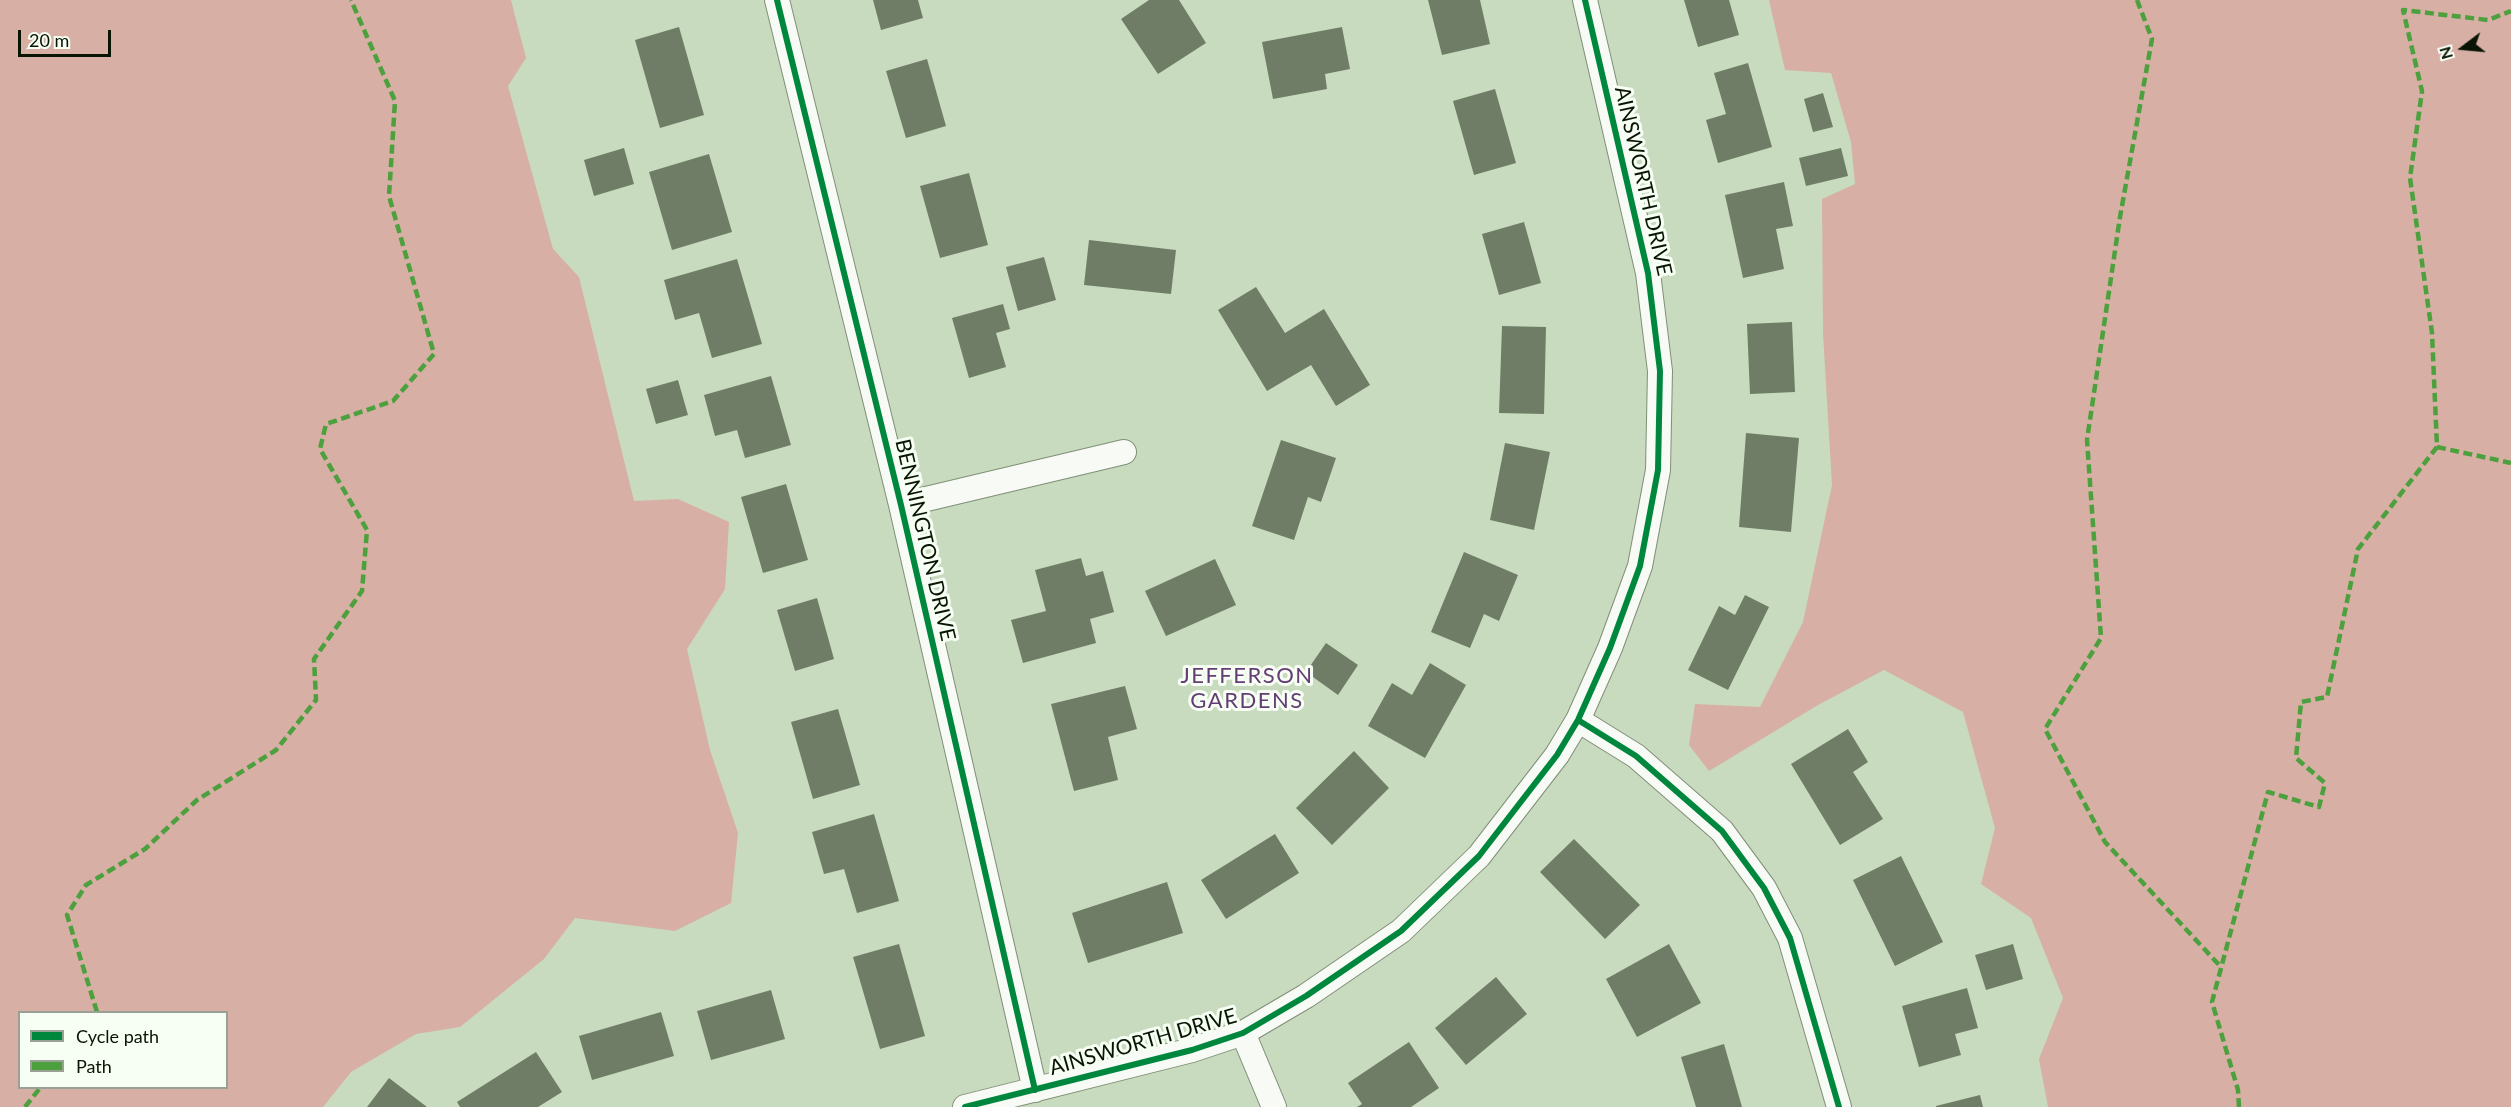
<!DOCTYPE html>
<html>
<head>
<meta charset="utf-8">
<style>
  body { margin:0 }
  #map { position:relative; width:2511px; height:1107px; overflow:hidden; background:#c8dbbe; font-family:Lato,sans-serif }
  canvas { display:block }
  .legend { position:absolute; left:18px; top:1011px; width:210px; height:78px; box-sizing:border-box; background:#f7fef4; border:2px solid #98a194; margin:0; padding:8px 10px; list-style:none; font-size:18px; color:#091503 }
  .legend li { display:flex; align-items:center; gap:12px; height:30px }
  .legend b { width:30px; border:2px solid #98a194 }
  .north { position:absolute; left:2433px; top:18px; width:60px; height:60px; -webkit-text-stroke:4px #f7fef4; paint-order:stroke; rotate:254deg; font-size:16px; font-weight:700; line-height:24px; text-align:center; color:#091503 }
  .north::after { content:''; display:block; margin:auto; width:21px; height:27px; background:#091503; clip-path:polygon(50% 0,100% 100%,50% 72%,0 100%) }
  .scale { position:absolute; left:18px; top:30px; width:93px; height:27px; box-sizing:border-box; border:3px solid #091503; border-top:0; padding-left:8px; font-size:18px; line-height:21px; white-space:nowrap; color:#091503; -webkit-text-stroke:4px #f7fef4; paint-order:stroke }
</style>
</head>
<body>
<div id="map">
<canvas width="2511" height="1107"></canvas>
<ul class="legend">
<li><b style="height:8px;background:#00873e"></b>Cycle path</li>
<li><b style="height:8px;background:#4ca03d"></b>Path</li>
</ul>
<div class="north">N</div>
<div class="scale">20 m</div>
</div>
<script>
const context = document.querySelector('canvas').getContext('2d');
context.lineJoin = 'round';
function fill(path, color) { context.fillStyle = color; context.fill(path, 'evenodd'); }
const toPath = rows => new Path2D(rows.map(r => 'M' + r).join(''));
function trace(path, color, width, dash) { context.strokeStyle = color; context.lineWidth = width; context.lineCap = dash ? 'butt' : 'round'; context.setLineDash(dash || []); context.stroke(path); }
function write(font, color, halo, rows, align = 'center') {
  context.font = font + ' Lato,sans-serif'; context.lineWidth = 6; context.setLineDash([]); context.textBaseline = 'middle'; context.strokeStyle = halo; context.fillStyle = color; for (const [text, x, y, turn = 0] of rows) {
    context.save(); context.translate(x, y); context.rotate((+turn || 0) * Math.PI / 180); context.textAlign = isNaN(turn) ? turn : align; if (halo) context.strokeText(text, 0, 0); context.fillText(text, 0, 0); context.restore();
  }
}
fill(toPath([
  [0,0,511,0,526,58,508,86,553,249,579,277,634,501,678,499,729,522,725,589,687,649,710,750,738,833,731,903,675,931,575,918,544,959,460,1027,416,1034,351,1072,323,1107,0,1107],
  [226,1012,226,1088,20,1088,20,1012],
  [1769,0,2511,0,2511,1107,2048,1107,2039,1059,2063,998,2031,918,1981,884,1995,828,1963,712,1884,670,1818,705,1709,771,1689,745,1695,704,1760,707,1803,622,1832,485,1823,333,1822,199,1855,184,1851,142,1831,73,1785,70]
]), '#d7afa5');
fill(toPath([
  [873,0,918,0,923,18,881,30],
  [1149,0,1179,0,1206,43,1158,74,1121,19],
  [1428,0,1480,0,1490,44,1442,55],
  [1684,0,1729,0,1739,35,1698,47],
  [679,27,704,115,660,128,635,40],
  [1342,27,1350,69,1325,74,1327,89,1273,99,1262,42],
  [927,59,946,126,906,138,886,71],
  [1748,63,1772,147,1718,163,1706,120,1726,114,1714,73],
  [1495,89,1516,163,1474,175,1453,101],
  [1823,93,1833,127,1813,132,1804,99],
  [624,148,634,184,594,196,584,160],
  [1841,148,1848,176,1806,186,1799,158],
  [709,154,732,232,672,250,649,172],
  [969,173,988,245,940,258,920,186],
  [1784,182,1793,226,1776,229,1784,269,1743,278,1725,195],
  [1524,222,1541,283,1499,295,1482,234],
  [1089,240,1176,250,1171,294,1084,285],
  [1044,257,1056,300,1018,311,1006,267],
  [737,259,762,344,712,358,699,313,675,320,664,280],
  [1256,287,1285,333,1324,309,1370,385,1336,406,1311,365,1267,391,1218,310],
  [1003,304,1010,329,996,333,1006,367,969,378,952,318],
  [1792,322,1795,392,1750,394,1747,324],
  [1502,326,1546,327,1544,414,1499,413],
  [771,376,791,445,745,458,737,430,715,436,704,395],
  [678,380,688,415,656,424,646,389],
  [1746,433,1799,438,1791,532,1739,527],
  [1281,440,1336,458,1321,502,1308,497,1294,540,1252,526],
  [1505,443,1550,452,1534,530,1490,520],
  [786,484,808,560,763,573,741,497],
  [1464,552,1518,575,1499,621,1484,614,1470,648,1431,632],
  [1081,558,1086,576,1103,571,1114,612,1090,619,1096,643,1023,663,1011,620,1046,611,1035,570],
  [1215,559,1236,605,1166,636,1145,591],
  [1745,595,1769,607,1728,690,1688,670,1719,606,1735,615],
  [817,598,834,659,795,671,777,610],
  [1326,643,1358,665,1338,695,1306,672],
  [1430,663,1466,685,1425,758,1368,726,1392,683,1412,695],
  [1125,686,1137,729,1108,737,1118,780,1074,791,1051,704],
  [838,709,860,785,813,799,791,722],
  [1848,729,1868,762,1853,772,1883,819,1840,845,1791,764],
  [1354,751,1389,788,1332,845,1296,808],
  [874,814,899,901,857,913,844,869,824,874,812,832],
  [1275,834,1299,873,1226,919,1201,880],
  [1574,839,1640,905,1605,939,1540,872],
  [1901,856,1943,942,1895,966,1853,880],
  [1167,882,1183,933,1088,963,1072,913],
  [899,944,925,1036,880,1049,853,957],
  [1669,944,1701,1003,1637,1037,1606,979],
  [2013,944,2023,979,1986,990,1975,955],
  [1496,977,1527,1014,1466,1065,1435,1028],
  [1967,988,1978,1028,1955,1034,1961,1055,1919,1067,1902,1006],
  [771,990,785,1039,711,1060,697,1011],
  [661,1012,674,1056,592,1080,579,1036],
  [1409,1042,1439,1088,1411,1107,1357,1107,1362,1104,1348,1083],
  [1724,1044,1742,1107,1696,1107,1681,1057],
  [536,1052,562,1092,538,1107,460,1107,457,1102],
  [389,1078,427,1107,367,1107],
  [1980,1095,1983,1107,1936,1107,1936,1106]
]), '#6f7d67');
const street = toPath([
  [777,0,901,505,1035,1090],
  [901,505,1124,452],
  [1578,720,1636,756,1722,831,1764,888,1790,938,1839,1107],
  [1243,1033,1274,1107],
  [965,1107,1192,1050,1243,1033,1306,996,1401,931,1479,856,1557,755,1578,720,1610,648,1640,566,1658,470,1660,371,1648,273,1585,0]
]);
trace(street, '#808f78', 26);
trace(street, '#f7faf5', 24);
trace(toPath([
  [2137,0,2152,39,2120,217,2087,440,2101,638,2045,729,2105,842,2221,967],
  [2437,447,2511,463],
  [97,1012,67,915,86,885,145,849,197,800,276,750,316,700,314,659,362,591,367,530,320,449,326,424,393,401,434,354,389,196,395,101,351,0],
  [25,1107,40,1088],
  [2239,1107,2238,1090,2212,1002,2268,792,2319,807,2325,783,2296,758,2301,702,2327,697,2358,549,2437,447,2432,333,2410,178,2422,91,2403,10,2488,20,2511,11]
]), '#4ca03d', 4.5, [9, 4.5]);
trace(toPath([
  [777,0,901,505,1035,1090],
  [1578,720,1636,756,1722,831,1764,888,1790,938,1839,1107],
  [965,1107,1192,1050,1243,1033,1306,996,1401,931,1479,856,1557,755,1578,720,1610,648,1640,566,1658,470,1660,371,1648,273,1585,0]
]), '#00873e', 6);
write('21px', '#091503', '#f7fef4', [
  ["AINSWORTH DRIVE",1643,181,77],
  ["BENNINGTON DRIVE",925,540,77],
  ["AINSWORTH DRIVE",1143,1042,-16]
]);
context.letterSpacing = '1.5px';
write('22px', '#643d75', '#f7fef4', [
  ["JEFFERSON",1247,676],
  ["GARDENS",1247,701]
]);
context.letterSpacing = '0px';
</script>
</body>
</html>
